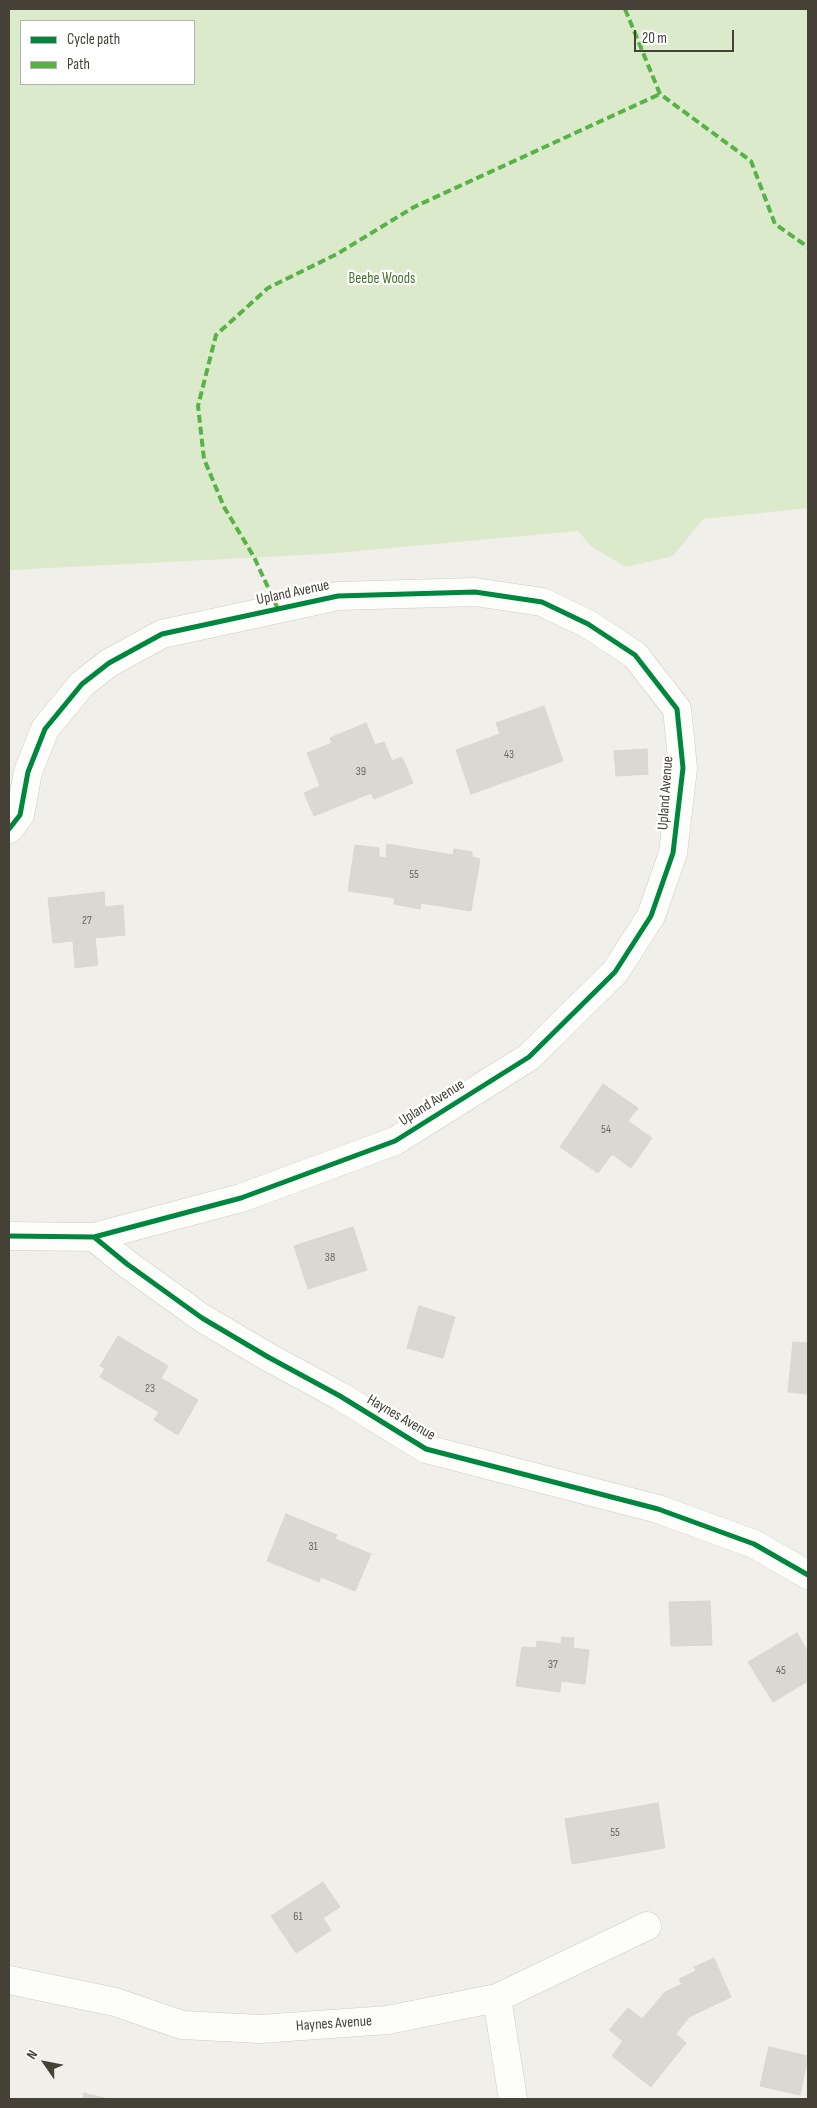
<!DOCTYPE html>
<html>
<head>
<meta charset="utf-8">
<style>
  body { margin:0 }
  #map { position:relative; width:817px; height:2108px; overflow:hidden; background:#f0efea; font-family:"Sofia Sans Condensed",sans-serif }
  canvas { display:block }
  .frame { position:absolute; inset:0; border:10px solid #454137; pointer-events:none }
  .legend { position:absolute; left:20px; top:20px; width:175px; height:65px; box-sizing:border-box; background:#fff; border:1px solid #b5b3af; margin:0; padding:6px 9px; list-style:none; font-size:15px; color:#454137 }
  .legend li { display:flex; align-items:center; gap:10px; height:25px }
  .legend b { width:25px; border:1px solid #b5b3af }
  .north { position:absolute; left:20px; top:2038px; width:50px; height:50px; -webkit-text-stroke:4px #fff; paint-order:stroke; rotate:303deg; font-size:14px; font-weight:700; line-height:20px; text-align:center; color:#454137 }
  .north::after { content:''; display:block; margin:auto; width:18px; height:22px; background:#454137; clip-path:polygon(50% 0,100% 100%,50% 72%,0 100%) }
  .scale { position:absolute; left:634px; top:30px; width:100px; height:22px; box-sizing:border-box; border:2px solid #454137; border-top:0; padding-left:6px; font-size:15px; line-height:18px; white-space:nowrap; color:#454137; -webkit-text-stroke:4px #fff; paint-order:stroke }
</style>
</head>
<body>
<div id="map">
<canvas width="817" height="2108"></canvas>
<div class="frame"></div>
<ul class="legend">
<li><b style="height:6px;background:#00873e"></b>Cycle path</li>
<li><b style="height:6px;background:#57b346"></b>Path</li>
</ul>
<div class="north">N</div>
<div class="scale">20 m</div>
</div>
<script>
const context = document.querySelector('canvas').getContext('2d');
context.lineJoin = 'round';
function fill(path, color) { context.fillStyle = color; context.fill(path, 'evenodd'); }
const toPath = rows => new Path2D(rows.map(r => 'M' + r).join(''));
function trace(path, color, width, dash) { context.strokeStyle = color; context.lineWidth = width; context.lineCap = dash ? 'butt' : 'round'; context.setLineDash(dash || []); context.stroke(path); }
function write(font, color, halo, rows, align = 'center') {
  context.font = font + ' "Sofia Sans Condensed",sans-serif'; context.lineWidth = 4.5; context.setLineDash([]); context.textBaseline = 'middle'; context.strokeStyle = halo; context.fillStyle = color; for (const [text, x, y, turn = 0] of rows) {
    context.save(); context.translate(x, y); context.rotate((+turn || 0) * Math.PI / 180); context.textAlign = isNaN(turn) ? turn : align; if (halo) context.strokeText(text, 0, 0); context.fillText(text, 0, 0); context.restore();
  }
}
fill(toPath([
  [9,9,808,9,808,508,703,519,673,556,626,567,592,547,578,531,325,554,9,570],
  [21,21,194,21,194,84,21,84]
]), '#dbeacb');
const building = toPath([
  [544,706,563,761,471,794,456,750,500,734,496,723,544,706],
  [366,723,375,745,384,742,392,761,402,757,413,783,374,799,371,793,314,816,304,793,320,786,307,753,332,743,330,738,366,723],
  [647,749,648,774,616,776,614,751,647,749],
  [387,844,453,855,454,849,472,852,472,857,480,859,471,911,421,903,420,909,394,904,395,898,348,891,355,845,379,848,379,857,386,858,387,844],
  [104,892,105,907,123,905,125,935,95,938,98,965,75,968,73,941,53,943,48,898,104,892],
  [603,1084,638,1108,628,1121,652,1138,631,1168,612,1154,598,1173,560,1147,603,1084],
  [353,1227,367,1270,308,1289,294,1246,353,1227],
  [419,1306,455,1317,443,1358,407,1348,419,1306],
  [118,1336,168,1366,161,1378,198,1400,178,1435,154,1420,159,1412,100,1377,105,1368,100,1366,118,1336],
  [793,1342,808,1343,808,1394,788,1392,793,1342],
  [286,1514,337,1535,335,1539,371,1554,355,1591,321,1577,319,1582,267,1561,286,1514],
  [710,1601,712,1645,671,1646,669,1602,710,1601],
  [797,1633,808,1652,808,1681,773,1702,748,1662,797,1633],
  [562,1637,574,1638,573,1648,589,1650,585,1684,561,1681,560,1692,516,1686,522,1647,536,1648,537,1641,561,1644,562,1637],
  [658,1803,665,1848,572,1864,565,1819,658,1803],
  [323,1882,340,1907,323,1918,331,1930,296,1953,271,1916,323,1882],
  [714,1958,731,1997,689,2017,676,2034,686,2043,651,2087,612,2056,623,2041,609,2030,628,2008,642,2019,665,1992,682,1984,679,1979,696,1971,694,1967,714,1958],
  [769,2047,808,2056,800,2095,760,2086,769,2047],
  [84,2093,108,2099,83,2099,84,2093]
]);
fill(building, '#dad8d2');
trace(building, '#d8d6d0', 1);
const minor = toPath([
  [9,829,20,815,28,772,45,729,82,684,109,663,162,634,338,596,475,592,542,602,588,624,635,655,677,709,683,768,673,853,651,916,615,972,529,1057,395,1141,241,1198,94,1237],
  [9,1236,94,1237,127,1264,202,1318,268,1357,340,1396,426,1449,658,1509,754,1544,808,1575],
  [9,1980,115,2002,182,2025,260,2029,388,2020,497,1998,647,1926],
  [497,1998,513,2099]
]);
trace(minor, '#ceccc7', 29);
trace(minor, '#fdfdfc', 28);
trace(toPath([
  [625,9,660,94,751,161,775,224,808,247],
  [278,609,254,557,224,507,204,459,198,406,216,335,268,288,337,254,414,207,660,94]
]), '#57b346', 4, [8, 4]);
trace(toPath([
  [9,829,20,815,28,772,45,729,82,684,109,663,162,634,338,596,475,592,542,602,588,624,635,655,677,709,683,768,673,853,651,916,615,972,529,1057,395,1141,241,1198,94,1237],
  [9,1236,94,1237,127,1264,202,1318,268,1357,340,1396,426,1449,658,1509,754,1544,808,1575]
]), '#00873e', 5);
write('12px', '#6b685e', null, [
  ["43",509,755],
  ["39",361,772],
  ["55",414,875],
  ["27",87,921],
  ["54",606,1130],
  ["38",330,1258],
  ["23",150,1389],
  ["31",313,1547],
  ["37",553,1665],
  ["45",781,1671],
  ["55",615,1833],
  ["61",298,1917]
]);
write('15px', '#43742d', '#fff', [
  ["Beebe Woods",382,279]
]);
write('15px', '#454137', '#fff', [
  ["Upland Avenue",293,593,-12],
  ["Upland Avenue",666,793,-86],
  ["Upland Avenue",432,1103,-32],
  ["Haynes Avenue",401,1418,30],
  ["Haynes Avenue",334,2024,-4]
]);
</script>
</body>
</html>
